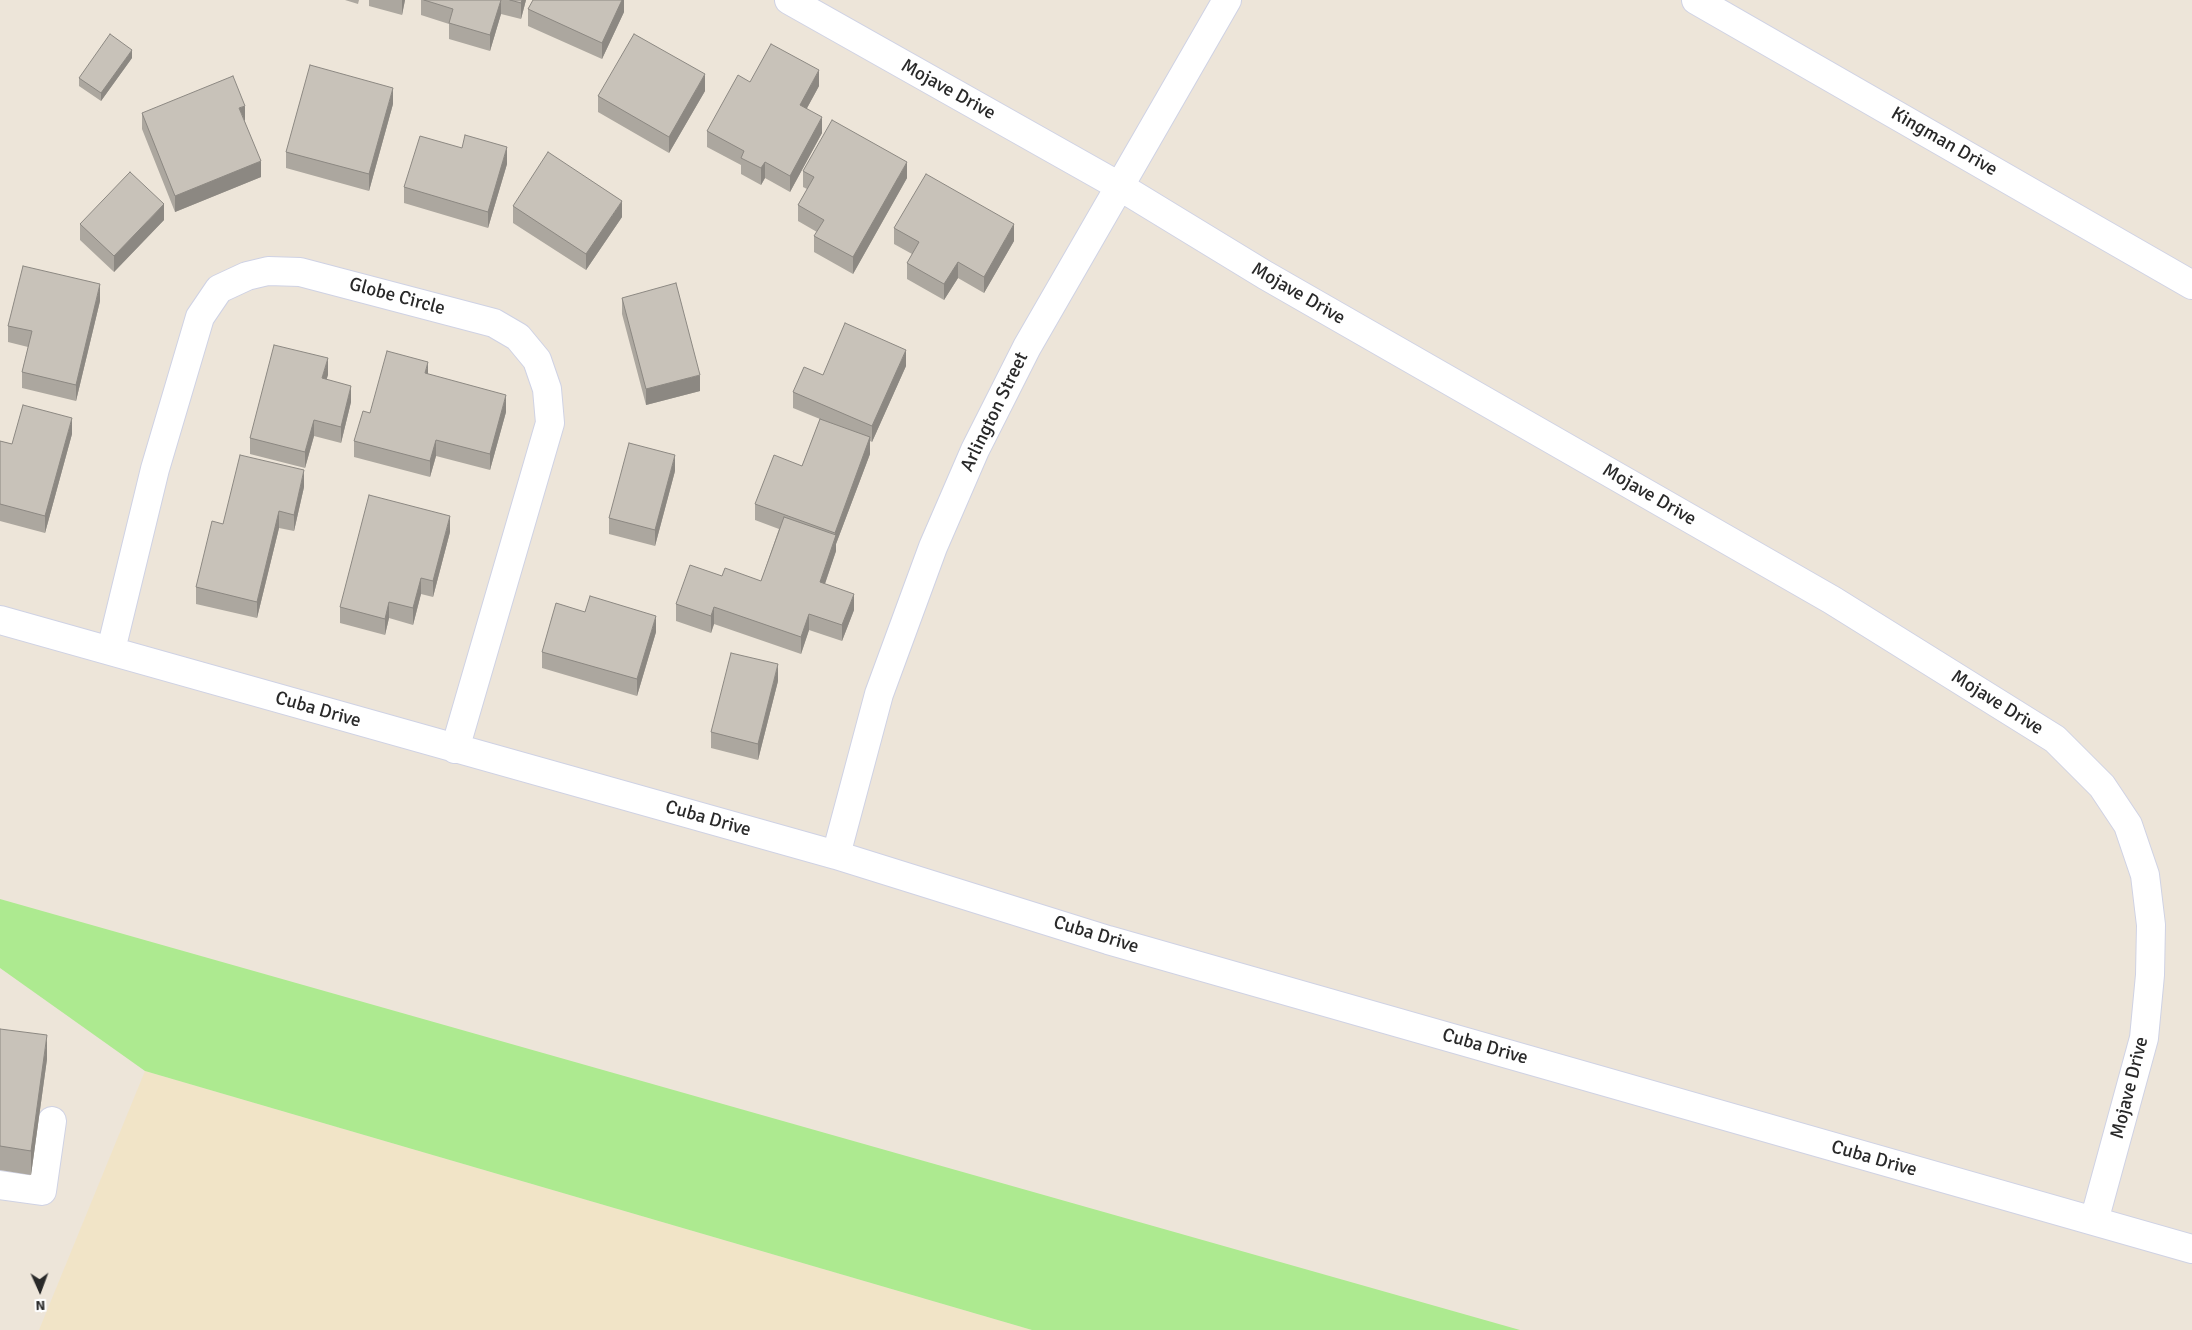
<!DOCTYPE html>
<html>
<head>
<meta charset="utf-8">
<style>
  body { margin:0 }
  #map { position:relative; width:2192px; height:1330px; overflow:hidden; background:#ede5d9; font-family:Signika,sans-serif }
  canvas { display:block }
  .north { position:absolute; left:15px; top:1265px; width:50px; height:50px; -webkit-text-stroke:4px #fff; paint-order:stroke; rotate:178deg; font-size:14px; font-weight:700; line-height:20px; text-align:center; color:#292929 }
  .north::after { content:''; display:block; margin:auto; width:18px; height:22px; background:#292929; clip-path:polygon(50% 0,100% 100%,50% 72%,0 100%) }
</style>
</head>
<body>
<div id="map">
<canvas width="2192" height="1330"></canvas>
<div class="north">N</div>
</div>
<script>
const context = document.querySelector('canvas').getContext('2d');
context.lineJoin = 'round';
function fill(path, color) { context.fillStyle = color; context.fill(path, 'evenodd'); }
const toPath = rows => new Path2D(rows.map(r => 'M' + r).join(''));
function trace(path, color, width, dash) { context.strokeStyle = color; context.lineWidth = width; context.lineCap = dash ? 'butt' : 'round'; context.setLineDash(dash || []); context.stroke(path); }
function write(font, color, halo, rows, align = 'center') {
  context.font = font + ' Signika,sans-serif'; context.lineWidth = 4; context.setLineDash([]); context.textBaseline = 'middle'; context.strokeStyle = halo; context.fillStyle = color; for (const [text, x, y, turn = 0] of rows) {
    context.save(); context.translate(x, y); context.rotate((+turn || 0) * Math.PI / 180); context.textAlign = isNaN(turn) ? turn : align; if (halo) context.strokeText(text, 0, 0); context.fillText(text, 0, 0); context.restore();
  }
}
fill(toPath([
  [145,1071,1032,1330,39,1330]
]), '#f1e4c7');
fill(toPath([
  [0,899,1520,1330,1032,1330,145,1071,0,968]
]), '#adea90');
const minor = toPath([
  [789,0,1119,186,1265,275,1832,600,2055,739,2102,786,2128,825,2145,875,2151,925,2150,975,2144,1038,2094,1221],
  [1696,0,2192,285],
  [0,620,836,855,1108,940,2192,1249],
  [111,650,155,469,200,317,219,289,247,276,268,271,300,272,494,323,518,337,537,360,547,389,550,423,455,749],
  [836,855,879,694,933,547,975,450,1027,347,1227,0],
  [0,1185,42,1191,52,1121]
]);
trace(minor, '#cfd2e4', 30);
trace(minor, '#fff', 28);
fill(toPath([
  [345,0,359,0,358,4],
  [369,0,405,0,402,15,369,6],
  [421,0,526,0,521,19,501,14,490,51,449,39,449,24,421,15],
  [624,0,624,12,602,59,528,26,528,9],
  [132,58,101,101,79,86,79,78],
  [750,82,819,86,807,108,822,133,790,192,765,178,761,185,741,174,741,165,707,147,707,131],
  [705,91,669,153,598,112,598,96],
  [393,104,369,191,286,168,286,152],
  [142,113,245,122,261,177,175,212,142,129],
  [462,148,507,164,488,228,404,203,404,187],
  [803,171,907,178,853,274,814,252,814,236,817,232,798,221,798,205,807,189,803,187],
  [513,206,622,217,586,270,513,223],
  [164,220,114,272,80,240,80,224],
  [894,228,1014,241,984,293,958,278,944,300,907,279,907,263,912,254,894,244],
  [622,298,700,391,646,405,622,314],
  [100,301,76,401,22,388,22,372,28,347,8,342,8,326],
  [906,366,872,442,870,441,870,454,836,544,836,551,825,584,854,610,842,641,809,630,801,654,714,624,711,633,676,621,676,604,722,576,761,581,779,529,755,520,755,504,802,466,820,419,793,408,793,392,823,375],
  [428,374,506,412,490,470,436,456,430,477,354,457,354,441,370,413],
  [328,375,326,379,351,402,341,443,314,436,305,468,250,454,250,438],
  [72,434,45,533,0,521,0,441,12,444],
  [675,471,655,546,609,534,609,518],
  [304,487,294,531,279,528,257,618,196,604,196,587,223,524],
  [450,532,433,597,421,594,413,625,389,618,385,635,340,623,340,607],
  [656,632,637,696,542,668,542,652],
  [778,681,758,760,711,748,711,732],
  [0,1029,47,1059,31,1175,0,1170]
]), '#aca79f');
fill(toPath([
  [402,0,405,0,402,15],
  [501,0,501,14,490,51,490,35],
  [522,0,526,0,521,19,521,3],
  [622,0,624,0,624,12,602,59,602,43],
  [132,50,132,58,101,101,101,93],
  [819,70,819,86,800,121,800,105],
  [705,74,705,91,669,153,669,137],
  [393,88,393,104,369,191,369,174],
  [245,106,245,122,239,108],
  [822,117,822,133,790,192,790,176],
  [507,147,507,164,488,228,488,212],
  [261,161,261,177,175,212,175,196],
  [765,162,765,178,761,185,761,168],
  [907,162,907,178,853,274,853,257],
  [622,201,622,217,586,270,586,254],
  [164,204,164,220,114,272,114,256],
  [1014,224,1014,241,984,293,984,277],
  [958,262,958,278,944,300,944,284],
  [100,284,100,301,76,401,76,385],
  [906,350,906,366,872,442,872,426],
  [328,358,328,375,322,394,322,378],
  [428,362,428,378,425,373],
  [700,375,700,391,646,405,646,389],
  [351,386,351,402,341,443,341,427],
  [506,395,506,412,490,470,490,454],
  [72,418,72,434,45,533,45,516],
  [314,420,314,436,305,468,305,452],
  [870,437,870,454,836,544,836,551,820,598,820,582,835,539,835,533],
  [436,440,436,456,430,477,430,461],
  [675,455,675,471,655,546,655,530],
  [304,470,304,487,294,531,294,515],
  [279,511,279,528,257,618,257,602],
  [450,516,450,532,433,597,433,581],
  [421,578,421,594,413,625,413,608],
  [854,594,854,610,842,641,842,625],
  [389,602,389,618,385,635,385,619],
  [714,607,714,624,711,633,711,616],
  [809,614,809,630,801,654,801,637],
  [656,616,656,632,637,696,637,679],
  [778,664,778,681,758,760,758,744],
  [47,1035,47,1059,31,1175,31,1151]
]), '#8c8882');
const building = toPath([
  [424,0,501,0,490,35,449,23,453,9,424,0],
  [510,0,522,0,521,3,510,0],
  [533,0,622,0,602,43,528,9,533,0],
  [110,34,132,50,101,93,79,78,110,34],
  [634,34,705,74,669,137,598,96,634,34],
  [771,44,819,70,800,105,822,117,790,176,765,162,761,168,741,158,744,151,707,131,738,75,750,82,771,44],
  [310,65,393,88,369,174,286,152,310,65],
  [233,76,245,106,239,108,261,161,175,196,142,113,233,76],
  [832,120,907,162,853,257,814,236,824,220,798,205,814,177,803,171,832,120],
  [465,135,507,147,488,212,404,187,420,136,462,148,465,135],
  [548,152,622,201,586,254,513,206,548,152],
  [130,172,164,204,114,256,80,224,130,172],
  [926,174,1014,224,984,277,958,262,944,284,907,263,919,242,894,228,926,174],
  [23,266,100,284,76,385,22,372,32,331,8,326,23,266],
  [676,283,700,375,646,389,622,298,676,283],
  [845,323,906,350,872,426,793,392,804,367,823,375,845,323],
  [274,345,328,358,322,378,351,386,341,427,314,420,305,452,250,438,274,345],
  [387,351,428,362,425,373,506,395,490,454,436,440,430,461,354,441,363,411,370,413,387,351],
  [23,405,72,418,45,516,0,504,0,441,12,444,23,405],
  [820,419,870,437,835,533,755,504,774,455,802,466,820,419],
  [629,443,675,455,655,530,609,518,629,443],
  [240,455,304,470,294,515,279,511,257,602,196,587,212,521,223,524,240,455],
  [369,495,450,516,433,581,421,578,413,608,389,602,385,619,340,607,369,495],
  [784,517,836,535,820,582,854,594,842,625,809,614,801,637,714,607,711,616,676,604,690,565,722,576,725,568,761,581,784,517],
  [590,596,656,616,637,679,542,652,556,603,585,612,590,596],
  [731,653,778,664,758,744,711,732,731,653],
  [0,1029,47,1035,31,1151,0,1146,0,1029]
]);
fill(building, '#c8c2b9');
trace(building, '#8c8882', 1);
write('19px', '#292929', '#fff', [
  ["Mojave Drive",948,90,29],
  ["Kingman Drive",1944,142,30],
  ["Mojave Drive",1298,294,30],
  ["Globe Circle",397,297,15],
  ["Arlington Street",995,412,-64],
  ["Mojave Drive",1649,495,30],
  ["Mojave Drive",1997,703,32],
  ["Cuba Drive",318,710,16],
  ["Cuba Drive",708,819,16],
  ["Cuba Drive",1096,935,17],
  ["Cuba Drive",1485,1047,16],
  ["Mojave Drive",2130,1088,-76],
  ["Cuba Drive",1874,1159,16]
]);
</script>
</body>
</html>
